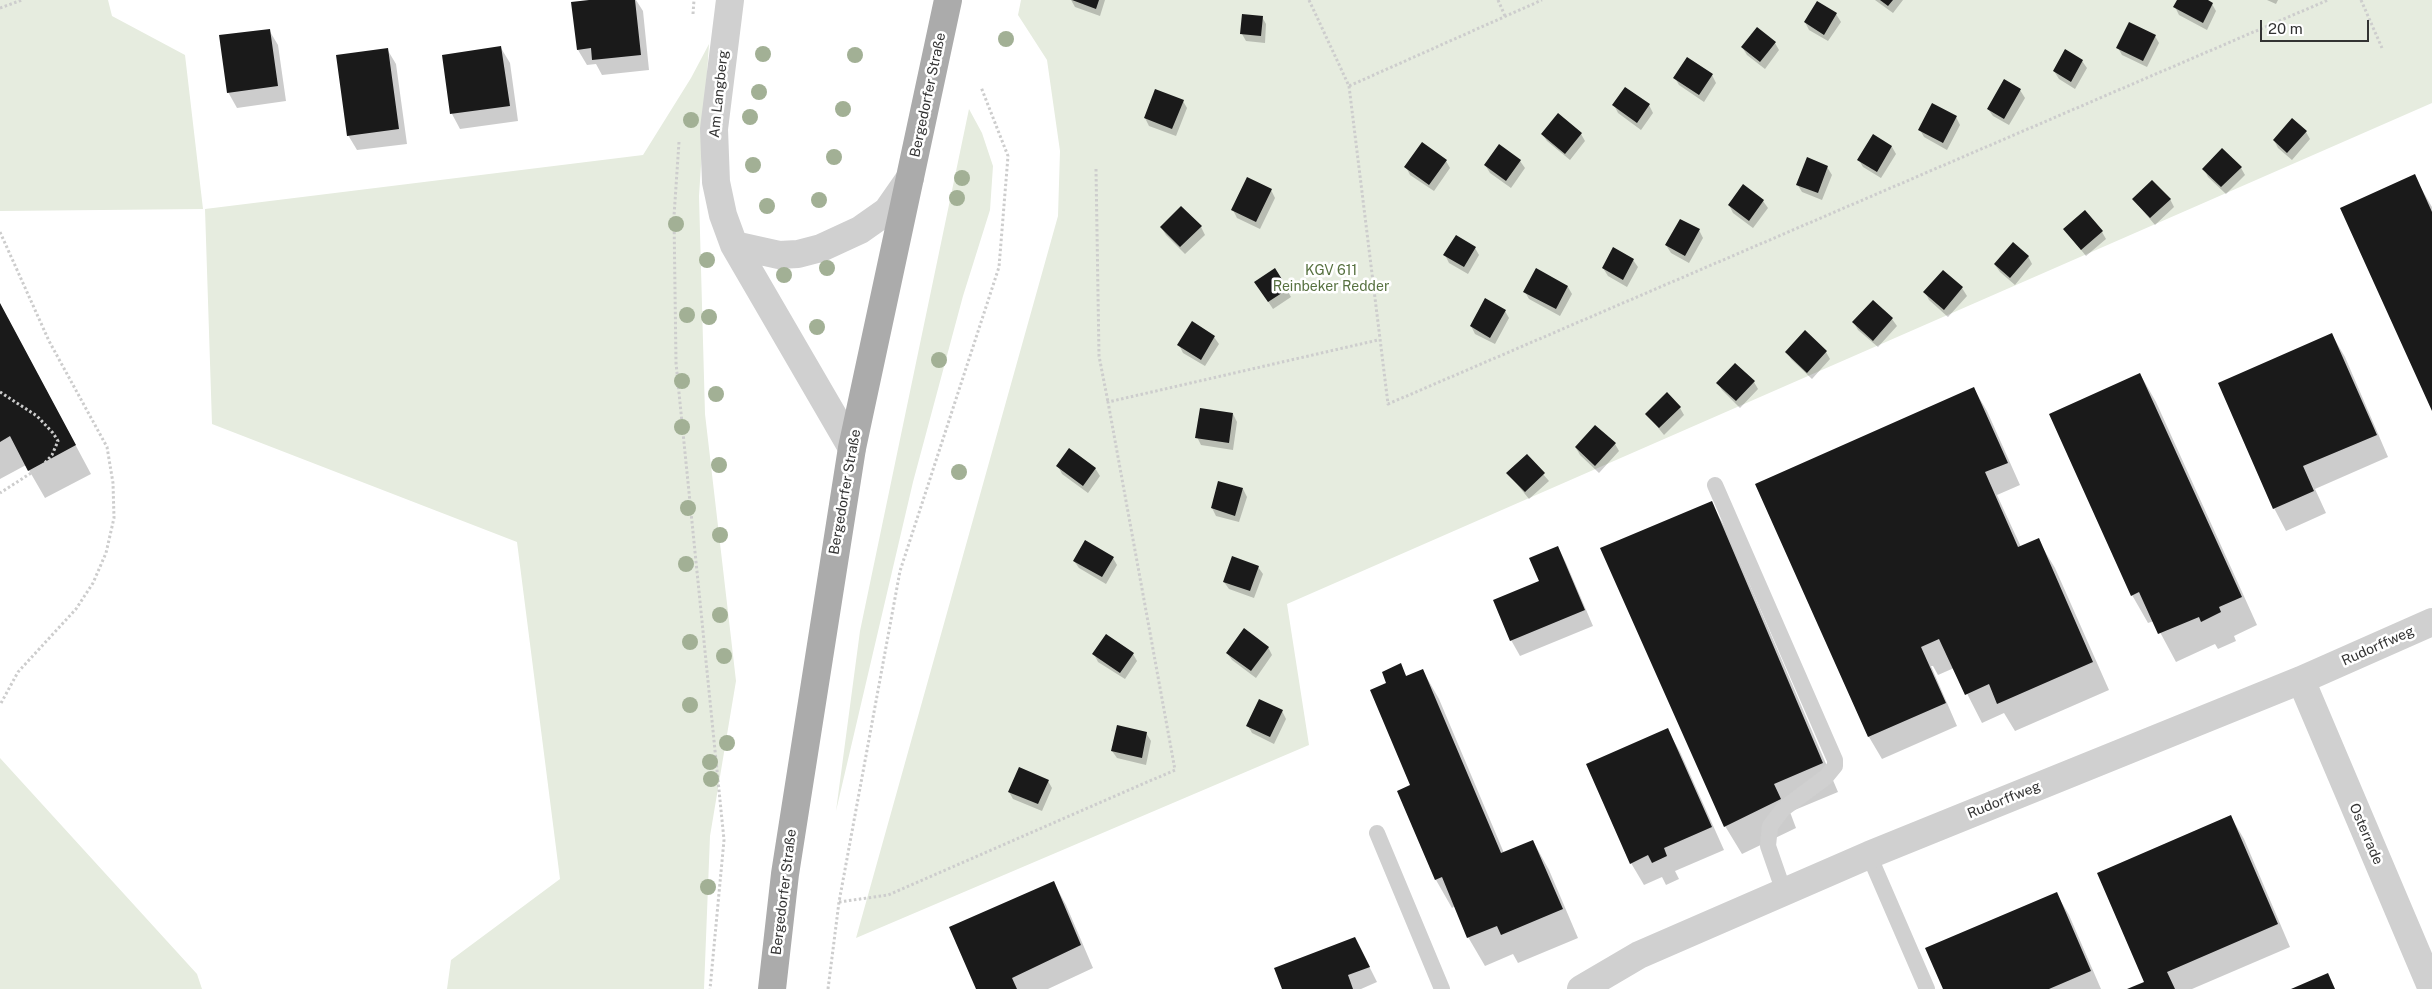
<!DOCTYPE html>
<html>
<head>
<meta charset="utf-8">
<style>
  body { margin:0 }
  #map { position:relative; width:2432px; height:989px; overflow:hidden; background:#fff; font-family:"Public Sans",sans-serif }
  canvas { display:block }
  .scale { position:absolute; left:2260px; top:20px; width:109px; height:22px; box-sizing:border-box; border:2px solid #333; border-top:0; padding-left:6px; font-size:15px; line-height:18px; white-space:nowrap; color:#333; -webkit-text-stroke:4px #fff; paint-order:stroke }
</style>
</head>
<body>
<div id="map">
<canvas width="2432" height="989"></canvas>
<div class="scale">20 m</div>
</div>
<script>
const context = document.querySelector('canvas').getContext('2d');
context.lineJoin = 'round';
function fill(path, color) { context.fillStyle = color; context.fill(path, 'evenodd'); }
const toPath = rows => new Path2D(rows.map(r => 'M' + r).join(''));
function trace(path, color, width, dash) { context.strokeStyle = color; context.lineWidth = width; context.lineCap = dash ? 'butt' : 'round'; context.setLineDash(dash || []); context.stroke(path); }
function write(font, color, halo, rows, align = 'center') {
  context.font = font + ' "Public Sans",sans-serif'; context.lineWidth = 5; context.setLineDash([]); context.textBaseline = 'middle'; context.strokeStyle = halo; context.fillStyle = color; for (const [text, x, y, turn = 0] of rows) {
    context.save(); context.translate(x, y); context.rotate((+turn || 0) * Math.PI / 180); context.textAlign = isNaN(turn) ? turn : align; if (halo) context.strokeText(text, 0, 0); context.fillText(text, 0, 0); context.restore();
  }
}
fill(toPath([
  [0,0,108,0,112,16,185,55,203,209,0,211],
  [1021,0,2432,0,2432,103,1287,604,1309,745,856,938,1058,216,1060,151,1047,60,1018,15],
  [709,44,699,196,705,414,736,681,710,836,704,989,447,989,451,960,560,879,517,542,212,424,205,209,643,155,691,78],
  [969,109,982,133,993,166,990,210,963,296,913,482,836,811,860,631],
  [0,758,197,974,202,989,0,989]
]), '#e6ecdf');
fill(toPath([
  [599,0,636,0,643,11,649,70,602,75,596,64,587,65,578,50],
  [1071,0,1105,0,1100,16,1075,7],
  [1875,0,1903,0,1893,13],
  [2179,0,2205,0,2212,4,2216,11,2207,30,2179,15,2175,7],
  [2267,0,2278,0,2276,4],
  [1818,3,1836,14,1841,22,1828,41,1809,30,1805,22],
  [1262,17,1266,24,1265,43,1246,41,1242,34],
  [269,30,278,45,286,101,237,108,228,92],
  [2155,36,2159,43,2147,67,2122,55,2118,48],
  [1775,43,1779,50,1765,69,1747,55,1742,47],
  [501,48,510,63,518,121,460,129,452,114],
  [387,49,396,64,407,144,357,150,348,135],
  [1687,59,1712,75,1716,83,1704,102,1679,85,1675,78],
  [2082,61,2087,68,2075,89,2059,79,2054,71],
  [1626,88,1649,105,1653,113,1641,130,1618,113,1614,105],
  [2020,90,2025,98,2009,125,1993,116,1988,109],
  [1183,101,1187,108,1176,136,1149,126,1145,118],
  [1956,117,1960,125,1947,150,1924,137,1920,130],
  [2306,132,2310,139,2292,160,2278,148,2274,140],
  [1542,134,1581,134,1585,141,1570,160,1547,141],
  [1873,136,1892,147,1896,154,1881,178,1863,167,1859,160],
  [1446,161,1450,168,1434,191,1410,175,1406,167],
  [1520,161,1525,168,1511,188,1490,173,1485,165],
  [1827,167,1832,175,1822,200,1802,192,1797,184],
  [2241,168,2245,175,2226,194,2208,177,2204,169],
  [2414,176,2432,207,2432,408],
  [1271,190,1275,198,1260,229,1237,218,1233,210],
  [2170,199,2174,207,2155,225,2134,200],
  [1763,201,1768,208,1753,228,1733,213,1729,205],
  [1161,227,1201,227,1205,235,1185,254,1166,235],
  [1699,230,1703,238,1689,263,1671,253,1666,245],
  [2065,230,2102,232,2106,239,2086,256],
  [1475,248,1479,255,1468,274,1449,263,1445,255],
  [2028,256,2032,264,2015,285,2000,272,1995,265],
  [1633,260,1638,267,1627,287,1608,276,1603,268],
  [1943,271,1962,288,1967,296,1948,317,1929,300,1925,292],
  [1568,287,1572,294,1560,316,1529,299,1525,292],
  [1260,289,1287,290,1291,297,1273,309],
  [1873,301,1892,319,1897,326,1878,347,1858,330,1854,323],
  [0,304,91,474,45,498,26,465,0,479],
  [1505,311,1509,318,1495,344,1475,334,1471,326],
  [1805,332,1826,352,1830,359,1812,379,1791,359,1787,352],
  [2332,335,2345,357,2388,457,2315,489,2326,513,2286,531,2274,508],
  [1214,337,1219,344,1205,366,1183,353,1179,345],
  [1735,365,1754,382,1758,389,1740,408,1722,390,1718,383],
  [2140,374,2156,402,2257,625,2234,636,2236,641,2218,649,2215,644,2176,662,2154,621,2148,623,2132,595],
  [1974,389,1987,411,2020,485,1997,495,2021,547,2038,540,2055,568,2109,690,2015,731,2004,713,1982,723,1954,668,1938,675,1933,666,1931,666,1957,726,1882,759,1869,737,1757,484],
  [1680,408,1684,415,1664,435,1647,414],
  [1233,414,1237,422,1233,450,1201,445,1197,437],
  [1615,444,1619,451,1599,473,1580,455,1576,448],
  [1527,456,1549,481,1529,499,1508,473],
  [1058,466,1095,468,1100,476,1088,493,1062,474],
  [1243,489,1247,497,1239,522,1216,516,1212,508],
  [1711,502,1727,531,1838,792,1790,812,1796,828,1742,854,1725,826],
  [1558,547,1566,563,1593,626,1520,656,1511,640],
  [1113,558,1117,565,1106,584,1079,568,1074,561],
  [1258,567,1263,574,1254,598,1229,589,1224,582],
  [1268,647,1272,655,1256,678,1232,660,1227,653],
  [1094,654,1133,654,1137,661,1125,679,1098,662],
  [1400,665,1407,677,1423,671,1439,699,1504,853,1533,841,1549,870,1578,938,1518,963,1513,954,1485,966,1468,937,1455,906,1452,908,1436,880,1399,791,1412,786,1388,684],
  [1282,711,1286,719,1274,744,1252,733,1248,726],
  [1667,729,1680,752,1724,850,1675,871,1679,879,1666,885,1662,877,1644,885,1631,863],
  [1146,733,1151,741,1146,765,1117,758,1112,751],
  [1048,781,1052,788,1042,811,1013,799,1009,792],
  [2231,817,2244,839,2290,947,2192,989,2131,989,2146,982],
  [1054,883,1066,905,1093,968,1048,989,978,989],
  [2056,893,2069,915,2101,989,1944,989],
  [1355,938,1377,982,1361,989,1283,989]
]), '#0003');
fill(toPath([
  [589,0,635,0,641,55,592,60,591,48,577,50,571,2],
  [1072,0,1099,0,1096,9],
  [1880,0,1893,0,1888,6],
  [2177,0,2208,0,2213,3,2203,23,2173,7],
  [1817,1,1837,13,1824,35,1804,22],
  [1242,14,1263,16,1261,36,1240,34],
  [2129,22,2156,35,2143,61,2116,48],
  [1757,27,1776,42,1760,62,1741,47],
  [270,29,278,86,227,93,219,35],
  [501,46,510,106,450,114,442,55],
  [388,48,399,129,347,136,336,55],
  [2065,49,2083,60,2071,82,2053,71],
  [1687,57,1713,74,1699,95,1673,78],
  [2004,79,2021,89,2004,119,1987,109],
  [1625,87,1650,104,1637,123,1612,105],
  [1155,89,1184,100,1172,129,1144,118],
  [1932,103,1957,116,1943,143,1918,130],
  [1558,113,1582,133,1565,154,1541,134],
  [2292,118,2307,131,2287,153,2273,140],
  [1873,134,1892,146,1877,172,1857,160],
  [1422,142,1447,160,1429,185,1404,167],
  [1499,144,1521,160,1506,181,1484,165],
  [2222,148,2242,167,2221,187,2202,169],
  [1807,157,1828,166,1818,193,1796,185],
  [2415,174,2432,212,2432,411,2340,208],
  [1247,177,1272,189,1256,222,1231,210],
  [2152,180,2171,199,2150,218,2132,199],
  [1743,184,1764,200,1749,221,1728,205],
  [1181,206,1202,226,1180,247,1160,227],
  [2085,210,2103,231,2081,250,2063,229],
  [1680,219,1700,229,1685,256,1665,245],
  [1456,235,1476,247,1464,267,1443,255],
  [2013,242,2029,256,2010,278,1994,264],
  [1613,247,1634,259,1623,280,1602,268],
  [1275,268,1288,289,1268,302,1254,282],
  [1536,268,1568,286,1556,309,1523,292],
  [1943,270,1963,287,1944,310,1923,292],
  [1485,298,1506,310,1490,338,1470,326],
  [1873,300,1893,318,1873,341,1852,322],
  [0,303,76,445,28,471,10,436,0,442],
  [1192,321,1215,336,1201,360,1177,345],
  [1805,330,1827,351,1807,373,1785,352],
  [2332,333,2377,435,2303,466,2314,491,2273,509,2218,383],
  [1735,363,1755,381,1736,401,1716,383],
  [2140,373,2242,597,2219,607,2221,612,2201,622,2199,617,2158,634,2139,592,2131,596,2049,414],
  [1974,387,2008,463,1985,472,2018,547,2039,538,2093,662,1997,704,1989,684,1965,695,1939,639,1921,647,1946,703,1868,737,1755,484],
  [1667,392,1681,407,1659,428,1645,414],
  [1200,408,1233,413,1229,443,1195,438],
  [1595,425,1616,443,1595,466,1575,447],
  [1069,448,1096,468,1083,486,1056,466],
  [1527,454,1545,473,1525,492,1506,473],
  [1218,481,1243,488,1235,516,1211,508],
  [1712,501,1823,763,1774,784,1781,799,1724,827,1600,548],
  [1085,540,1114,557,1102,577,1073,561],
  [1558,546,1585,610,1510,641,1493,600,1539,581,1529,558],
  [1232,556,1259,566,1250,591,1223,582],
  [1244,628,1269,647,1251,671,1226,653],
  [1106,634,1134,653,1120,673,1092,654],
  [1401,663,1406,676,1423,669,1501,853,1533,840,1563,909,1501,935,1497,926,1467,938,1442,877,1435,880,1397,791,1410,785,1370,690,1386,683,1382,672],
  [1259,699,1283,710,1270,737,1246,726],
  [1117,725,1147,732,1142,758,1111,751],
  [1668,728,1712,827,1664,848,1667,856,1652,863,1648,855,1630,864,1586,764],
  [1019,767,1049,780,1038,804,1008,792],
  [2231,815,2278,924,2167,972,2175,989,2127,989,2144,982,2097,873],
  [1054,881,1081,945,1012,978,1017,989,976,989,949,927],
  [2057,892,2091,971,2049,989,1943,989,1925,948],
  [1355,937,1370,967,1348,975,1353,989,1282,989,1274,968],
  [2328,973,2335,989,2291,989]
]), '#1a1a1a');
trace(toPath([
  [1309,0,1349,86,1542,0],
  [1498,0,1505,16],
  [2361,0,2382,48],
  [0,8,22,0],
  [693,14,694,0],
  [1349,86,1388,404,2328,0],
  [679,142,674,216,676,363,724,840,710,989],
  [1096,169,1099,356,1108,402],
  [0,232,49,341,107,447,113,483,114,518,106,553,93,583,76,609,18,672,0,705],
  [0,392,37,416,53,433,58,441,52,455,42,466,0,493],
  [839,902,888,895,1175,770,1108,402,1378,340],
  [828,989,839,902,900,571,999,267,1008,156,981,87]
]), '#cdcdcd', 3, [2.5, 2.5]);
trace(toPath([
  [1715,485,1835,760,1835,766,1826,777,1783,809,1770,826,1768,846,1784,892],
  [1377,833,1442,989],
  [1869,855,1927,989]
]), '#d0d0d0', 16);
trace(toPath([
  [730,0,714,129,716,182,723,215,734,245,852,448],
  [734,245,779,255,798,254,821,248,860,230,887,211,910,178],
  [2301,680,2432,989],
  [1581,989,1639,955,1869,855,2301,680,2432,622]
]), '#d0d0d0', 28);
trace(toPath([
  [772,989,785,874,852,448,948,0]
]), '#ababab', 28);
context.fillStyle = '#a2b095';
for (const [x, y] of [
  [1006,39],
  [763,54],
  [855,55],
  [759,92],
  [843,109],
  [750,117],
  [691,120],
  [834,157],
  [753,165],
  [962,178],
  [957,198],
  [819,200],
  [767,206],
  [676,224],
  [707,260],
  [827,268],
  [784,275],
  [687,315],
  [709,317],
  [817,327],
  [939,360],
  [682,381],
  [716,394],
  [682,427],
  [719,465],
  [959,472],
  [688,508],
  [720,535],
  [686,564],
  [720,615],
  [690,642],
  [724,656],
  [690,705],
  [727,743],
  [710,762],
  [711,779],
  [708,887]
]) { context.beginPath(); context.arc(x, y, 8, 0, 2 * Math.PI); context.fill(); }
write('14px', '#333', '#fff', [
  ["Am Langberg",719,94,-84],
  ["Bergedorfer Straße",928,95,-78],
  ["Bergedorfer Straße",845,492,-80],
  ["Rudorffweg",2378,646,-24],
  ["Rudorffweg",2004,800,-22],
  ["Osterrade",2366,834,67],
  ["Bergedorfer Straße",784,892,-83]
]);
write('14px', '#56703f', '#fff', [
  ["KGV 611",1331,271],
  ["Reinbeker Redder",1331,287]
]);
</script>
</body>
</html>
